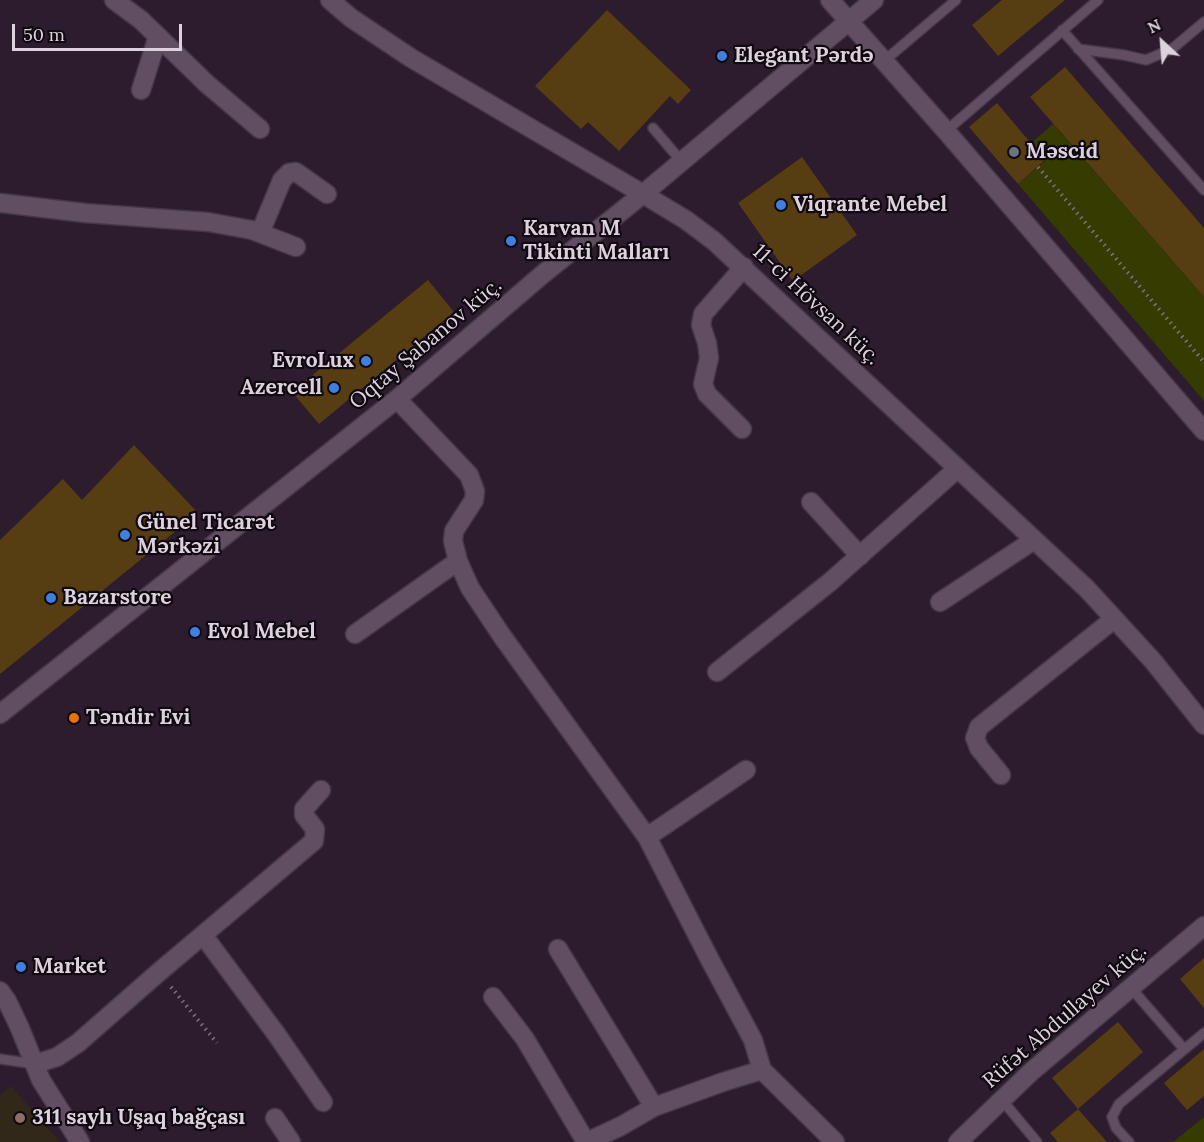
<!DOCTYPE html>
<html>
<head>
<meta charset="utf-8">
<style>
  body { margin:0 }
  #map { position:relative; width:1204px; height:1142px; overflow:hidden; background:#2c1c2e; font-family:Lora,serif }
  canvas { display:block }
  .north { position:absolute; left:1132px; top:12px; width:60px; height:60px; -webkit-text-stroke:4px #100911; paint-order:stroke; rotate:334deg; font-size:16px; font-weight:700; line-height:24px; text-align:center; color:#dcd1dd }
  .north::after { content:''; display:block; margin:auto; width:21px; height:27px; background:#dcd1dd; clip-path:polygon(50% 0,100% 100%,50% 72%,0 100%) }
  .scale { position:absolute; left:12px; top:24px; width:170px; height:27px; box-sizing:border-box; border:3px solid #dcd1dd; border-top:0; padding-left:8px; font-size:18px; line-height:21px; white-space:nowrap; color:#dcd1dd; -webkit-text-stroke:4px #100911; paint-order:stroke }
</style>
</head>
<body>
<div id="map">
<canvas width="1204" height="1142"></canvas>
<div class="north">N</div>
<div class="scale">50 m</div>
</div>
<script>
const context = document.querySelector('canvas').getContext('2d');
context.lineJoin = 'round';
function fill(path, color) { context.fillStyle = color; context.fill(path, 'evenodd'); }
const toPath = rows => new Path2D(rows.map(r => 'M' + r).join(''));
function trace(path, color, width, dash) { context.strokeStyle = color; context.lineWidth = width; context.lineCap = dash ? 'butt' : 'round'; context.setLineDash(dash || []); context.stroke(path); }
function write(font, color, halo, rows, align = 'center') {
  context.font = font + ' Lora,serif'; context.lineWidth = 4.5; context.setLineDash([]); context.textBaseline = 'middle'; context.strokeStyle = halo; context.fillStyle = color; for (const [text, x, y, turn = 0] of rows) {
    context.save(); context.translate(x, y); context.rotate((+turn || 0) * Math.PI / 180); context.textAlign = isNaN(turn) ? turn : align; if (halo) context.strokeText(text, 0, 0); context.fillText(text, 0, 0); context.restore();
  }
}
fill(toPath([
  [11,1086,60,1142,0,1142,0,1095]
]), '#322819');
fill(toPath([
  [1053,124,1204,297,1204,401,1018,184,1045,161,1031,143],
  [1204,1117,1204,1142,1173,1142]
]), '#353b01');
fill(toPath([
  [1002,0,1065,0,998,56,972,25],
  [607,10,691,90,678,104,670,96,619,151,588,122,581,129,535,86],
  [1065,67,1204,228,1204,297,1030,97],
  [997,103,1045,160,1018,184,969,127],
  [802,157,857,235,793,281,738,203],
  [428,280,454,312,319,424,292,392],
  [134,445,198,513,0,674,0,540,63,479,82,500],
  [1204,958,1204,1008,1180,979],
  [1118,1022,1143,1052,1078,1109,1052,1078],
  [1204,1049,1204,1096,1187,1110,1164,1083],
  [1078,1109,1107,1142,1058,1142,1050,1133]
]), '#573d12');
const lane = toPath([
  [1062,30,1204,190],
  [1078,49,1124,55,1146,60,1172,49,1204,22],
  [884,61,956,0],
  [653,128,682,162],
  [946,131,1098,0],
  [1131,988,1184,1049],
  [0,1059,35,1064],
  [1002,1100,1037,1142],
  [1129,1142,1116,1128,1112,1117,1119,1104,1204,1033]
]);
const street = toPath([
  [114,0,141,20,207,84,260,129],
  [330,0,351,18,411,58,643,194,686,220,714,241,1087,589,1153,661,1204,725],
  [830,0,946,131,1204,431],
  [141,90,158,36],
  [0,203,85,213,208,222,252,230,296,247],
  [260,233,282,180,289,173,296,172,327,194],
  [397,399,469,475,475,491,474,500,454,531,453,541,458,561,470,588,502,636,647,837,709,958,753,1040,762,1070],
  [742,429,707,394,703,384,709,358,707,343,701,325,703,314,744,267],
  [811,502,860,556],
  [940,602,1034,540],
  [355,634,458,561],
  [717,672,830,582,957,469],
  [1001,775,979,748,975,738,979,727,1114,619],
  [647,837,746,770],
  [203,935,277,1035,323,1102],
  [558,949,654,1107],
  [0,991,7,1001,19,1026,41,1080,80,1142],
  [493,997,525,1039,586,1142],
  [35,1064,57,1057,78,1043,159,972,314,841,315,829,304,815,304,809,321,790],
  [275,1118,291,1142],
  [587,1142,621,1126,654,1107,723,1082,762,1070,835,1142],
  [958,1142,1032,1071,1204,926]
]);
const secondary = toPath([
  [0,714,397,399,543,274,643,194,874,0]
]);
trace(lane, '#443746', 12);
trace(street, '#443746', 21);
trace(secondary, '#443746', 21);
trace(toPath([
  [1038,167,1204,362],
  [171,987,217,1043]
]), '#7f7180', 4, [1.5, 4.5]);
trace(lane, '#614e63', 9);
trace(street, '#614e63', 18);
trace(secondary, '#614e63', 18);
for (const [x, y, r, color] of [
  [722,56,6,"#3f7fe0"],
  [1014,152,6,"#6b7280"],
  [781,205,6,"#3f7fe0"],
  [511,241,6,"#3f7fe0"],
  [366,361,6,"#3f7fe0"],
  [334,388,6,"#3f7fe0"],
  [125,535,6,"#3f7fe0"],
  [51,598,6,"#3f7fe0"],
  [195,632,6,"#3f7fe0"],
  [74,718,6,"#e8710a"],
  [21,967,6,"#3f7fe0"],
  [20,1118,6,"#8d6e63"]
]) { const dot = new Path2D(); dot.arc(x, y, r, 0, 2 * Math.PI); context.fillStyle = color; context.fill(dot); trace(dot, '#100911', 2); }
write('bold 21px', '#dcd1dd', '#100911', [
  ["Elegant Pərdə",734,56],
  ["Məscid",1026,152],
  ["Viqrante Mebel",793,205],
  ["Karvan M",523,229],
  ["Tikinti Malları",523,253],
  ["EvroLux",354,361,"right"],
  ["Azercell",322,388,"right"],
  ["Günel Ticarət",137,523],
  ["Mərkəzi",137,547],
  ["Bazarstore",63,598],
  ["Evol Mebel",207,632],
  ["Təndir Evi",86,718],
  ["Market",33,967],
  ["311 saylı Uşaq bağçası",32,1118]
], 'left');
write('21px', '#dcd1dd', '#100911', [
  ["11-ci Hövsan küç.",816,305,43],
  ["Oqtay Şabanov küç.",426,344,-40],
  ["Rüfət Abdullayev küç.",1065,1016,-41]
]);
</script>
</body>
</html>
